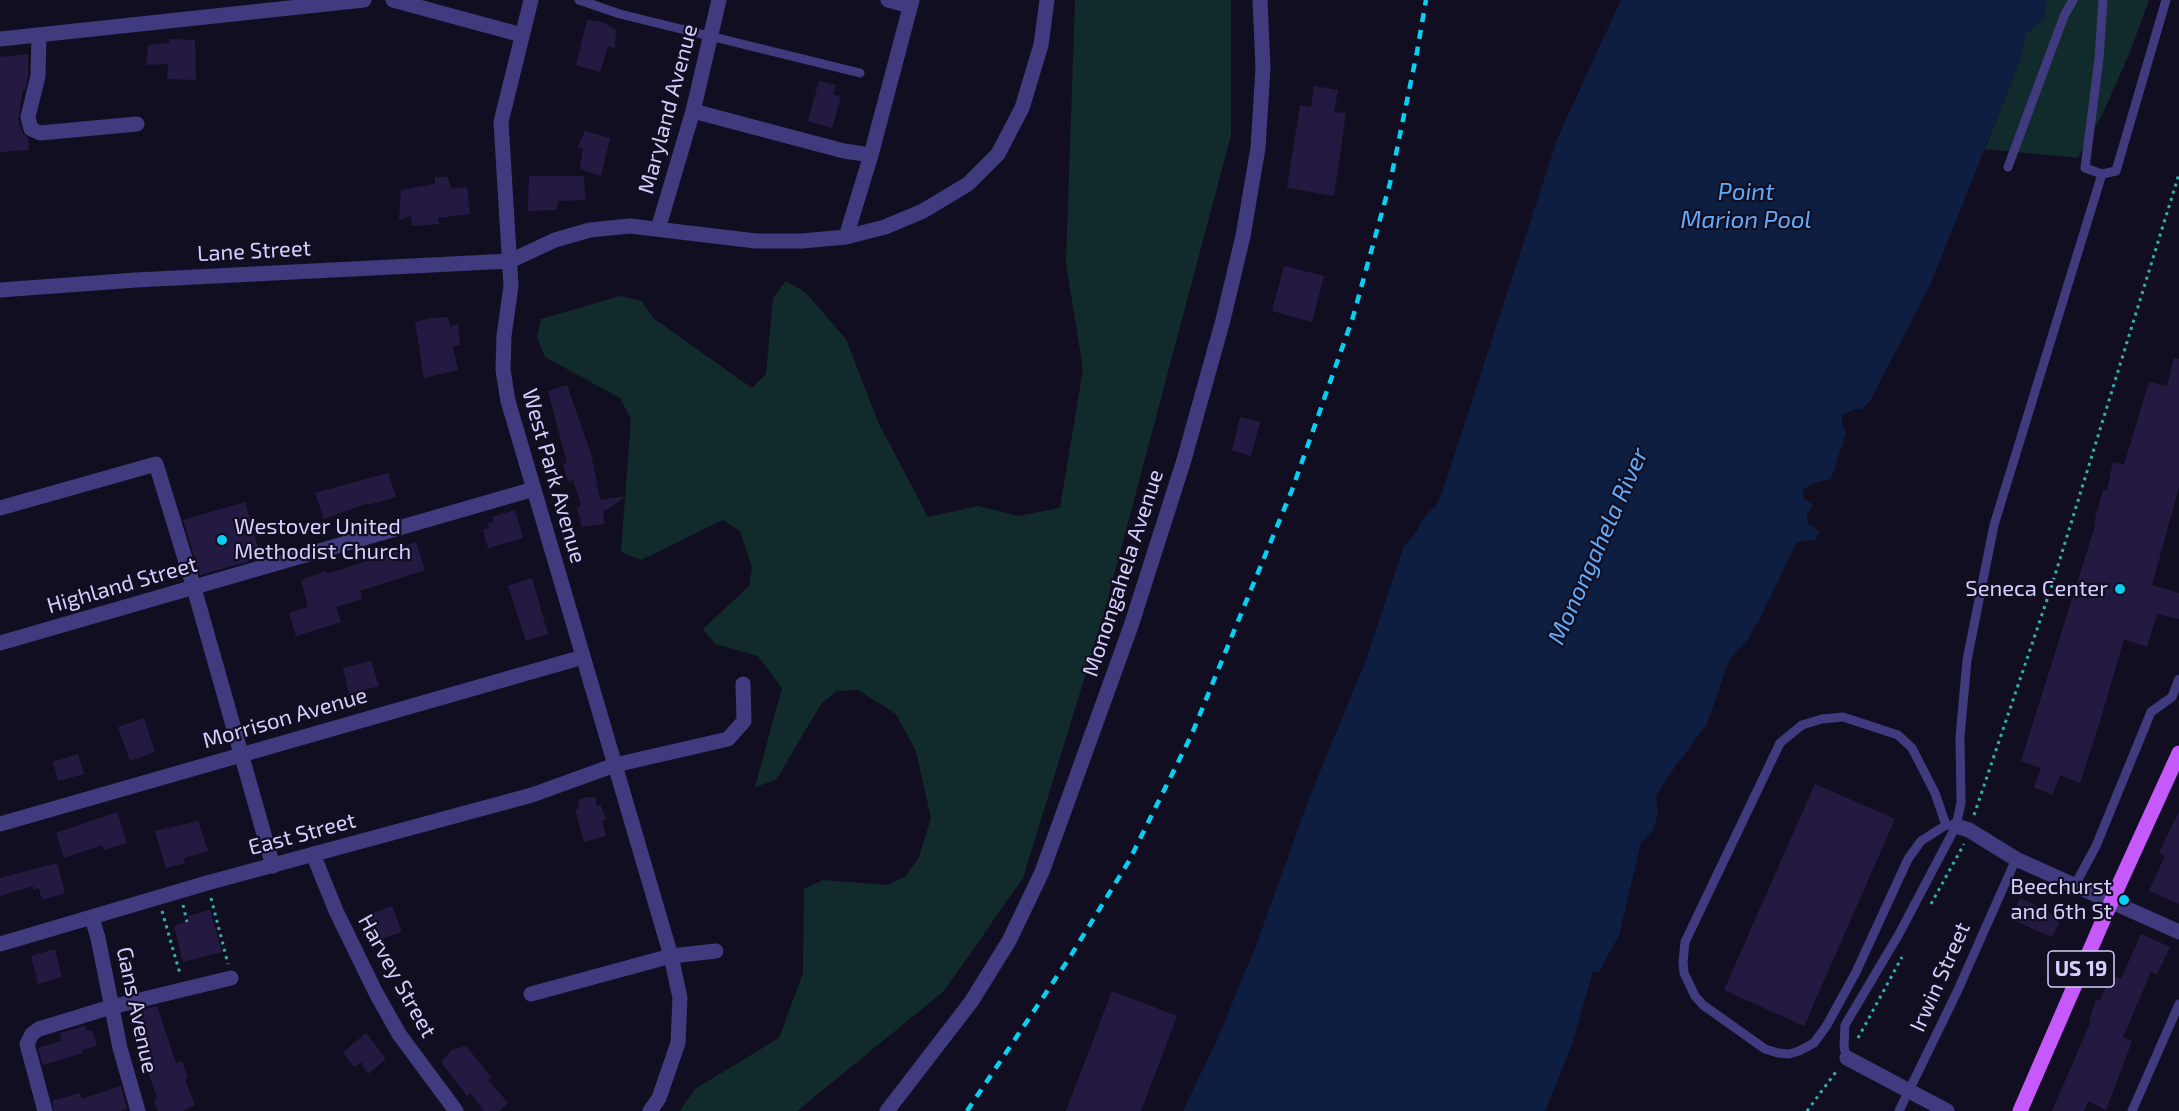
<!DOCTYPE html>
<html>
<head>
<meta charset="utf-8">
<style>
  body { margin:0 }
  canvas { display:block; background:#120e21 }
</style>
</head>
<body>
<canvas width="2179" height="1111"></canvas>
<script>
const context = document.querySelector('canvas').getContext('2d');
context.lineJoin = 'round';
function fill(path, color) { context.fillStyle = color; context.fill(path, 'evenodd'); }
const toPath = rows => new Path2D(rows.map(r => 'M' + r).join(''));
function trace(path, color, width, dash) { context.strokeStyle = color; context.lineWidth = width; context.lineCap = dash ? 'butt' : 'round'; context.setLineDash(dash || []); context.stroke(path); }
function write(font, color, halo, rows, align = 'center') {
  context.font = font + ' "Exo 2",sans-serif'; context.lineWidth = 4.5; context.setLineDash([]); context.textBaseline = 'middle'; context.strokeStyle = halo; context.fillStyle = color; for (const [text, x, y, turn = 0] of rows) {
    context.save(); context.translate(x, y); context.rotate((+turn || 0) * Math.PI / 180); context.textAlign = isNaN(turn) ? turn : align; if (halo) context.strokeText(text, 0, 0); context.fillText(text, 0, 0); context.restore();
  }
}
fill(toPath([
  [1075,0,1231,0,1231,135,1101,624,1023,878,944,991,797,1111,680,1111,695,1089,779,1038,803,973,804,889,823,880,888,885,906,876,919,857,931,818,916,751,896,714,858,690,837,691,821,704,776,780,755,787,782,688,758,656,715,644,703,629,749,586,752,567,740,531,723,520,641,560,621,552,631,419,620,398,545,357,537,338,541,319,620,296,642,301,653,318,752,388,766,374,773,298,786,281,805,292,846,339,878,422,928,517,978,506,1018,516,1060,508,1083,369,1066,263],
  [2047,0,2149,0,2130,52,2104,111,2078,158,1985,149,2021,58,2026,33,2043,20]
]), '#112a2b');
fill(toPath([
  [1621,0,2047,0,2043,20,2026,33,2021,58,1929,287,1870,401,1862,409,1855,409,1842,415,1842,424,1846,433,1831,479,1814,483,1803,490,1803,497,1813,505,1807,514,1808,524,1819,532,1815,540,1797,542,1757,624,1747,640,1729,660,1707,724,1669,775,1656,796,1658,814,1653,830,1641,843,1619,935,1599,972,1593,971,1572,1044,1545,1111,1183,1111,1217,1040,1257,943,1310,796,1365,663,1404,546,1416,532,1425,516,1437,504,1443,490,1558,137]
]), '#0d1e41');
fill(toPath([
  [587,20,602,22,616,30,615,49,608,46,600,72,576,65],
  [170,39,195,40,196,80,167,79,168,64,146,65,148,45,169,43],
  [28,54,28,75,25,90,23,90,18,119,22,132,28,138,29,150,0,152,0,57],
  [819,81,836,85,833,94,841,97,832,128,808,121],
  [1314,86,1338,90,1334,112,1346,113,1334,196,1287,188,1300,105,1311,107],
  [585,131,610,138,601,176,580,169,583,148,578,147],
  [529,176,584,176,585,200,558,201,557,210,528,211],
  [435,177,448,177,451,189,467,187,470,214,438,218,439,224,412,226,411,216,399,220,401,190,435,184],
  [1284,266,1324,276,1312,322,1272,311],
  [448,317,450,327,458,324,460,345,453,346,458,370,424,378,415,322,431,318],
  [2174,358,2179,359,2179,487,2152,585,2179,593,2179,619,2157,614,2147,647,2124,639,2101,718,2080,783,2060,775,2052,795,2034,787,2041,768,2021,761,2096,523,2094,523,2103,490,2107,491,2113,462,2124,465,2149,382,2167,386],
  [567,385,591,454,600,500,627,496,603,512,604,524,582,527,577,508,581,505,573,480,568,481,563,464,567,463,548,391],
  [1240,417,1260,422,1251,456,1232,450],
  [388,473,396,497,368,505,368,503,324,519,315,493],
  [245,502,261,558,200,575,183,520],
  [515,510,523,538,488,548,483,530,489,528,487,524,494,521,492,517],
  [416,542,425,570,360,591,362,599,336,607,341,622,296,636,289,613,308,607,301,580,326,571,327,574,389,554,389,552],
  [532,578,548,634,526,641,508,586],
  [371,661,379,686,349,694,343,668],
  [144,718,155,752,130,761,118,727],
  [78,754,84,774,58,781,53,762],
  [1815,784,1895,819,1804,1026,1724,990],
  [587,797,595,797,597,806,601,806,606,820,602,821,606,836,584,842,575,809,579,809,578,800],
  [2179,811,2179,904,2149,891,2165,856,2159,853],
  [117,812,127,843,104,850,102,845,64,858,56,833],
  [198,821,208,851,184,858,185,863,166,868,155,831],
  [57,863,65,893,42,900,39,888,34,890,33,886,0,896,0,878],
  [2020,898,2061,918,2052,937,2011,919],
  [392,906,402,932,374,941,362,917],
  [210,910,222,952,183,962,174,926,189,921,188,916],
  [2141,934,2170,947,2157,974,2151,972,2123,1037,2132,1041,2106,1110,2088,1101,2084,1111,2052,1111,2091,1021,2089,1020,2096,1000,2100,1001,2111,975,2121,979],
  [55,949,62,977,38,984,31,956],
  [1112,991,1177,1016,1141,1111,1066,1111],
  [157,1006,176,1063,182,1061,188,1078,185,1080,195,1105,183,1111,158,1111,154,1102,157,1097,146,1066,151,1064,134,1012],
  [85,1026,87,1031,92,1030,97,1046,82,1050,83,1053,43,1065,38,1048,62,1041,60,1033],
  [366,1033,386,1059,368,1074,361,1062,354,1067,343,1052],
  [466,1046,491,1077,488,1080,508,1103,499,1111,484,1111,470,1093,467,1096,441,1062,452,1050],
  [121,1086,127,1109,121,1111,54,1111,52,1101,80,1093,82,1099]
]), '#241a41');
trace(toPath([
  [1974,815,2051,588,2179,174],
  [211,898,228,964],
  [1931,904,1964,844],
  [183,905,187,922],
  [162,911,180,974],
  [1858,1038,1902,957],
  [1807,1111,1838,1069]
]), '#31afad', 3, [3, 4.5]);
trace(toPath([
  [579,0,620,14,860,73],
  [2103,0,2099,59,2085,168,2102,174,2116,171,2166,0],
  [2008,167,2064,16,2073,0],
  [1946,825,1921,841,1908,859,1856,972,1827,1025,1814,1043,1799,1051,1789,1054,1778,1053,1765,1049,1703,1005,1695,996,1684,973,1683,962,1685,942,1780,743,1802,725,1822,719,1843,717,1898,735,1912,748,1935,793,1946,825,1956,826],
  [2075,885,2096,846,2151,712,2172,697,2179,679],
  [1847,1058,1844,1047,1845,1025,1899,934,1956,826,1961,803,1960,737,1967,660,1994,525,2102,174],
  [1899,1111,1957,992,2016,859],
  [2132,1111,2179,1004]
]), '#403a7f', 9);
trace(toPath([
  [393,0,522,35],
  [531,0,501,122,511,286,504,336,503,370,508,401,615,765,671,956,680,998,678,1043,659,1098,650,1111],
  [888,0,910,6],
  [39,35,38,76,28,117,31,129,40,133,137,124],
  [0,39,364,0],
  [693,111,844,151,871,155],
  [658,229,693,111,719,0],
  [846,237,871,155,912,0],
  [0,290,136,280,510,261,555,240,590,230,630,226,756,241,802,241,846,237,885,227,923,211,968,184,998,154,1022,108,1041,45,1047,0],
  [0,508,156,464,194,588,273,866],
  [0,643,534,489],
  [0,824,583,657],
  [1956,826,1969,830,2016,859,2179,932],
  [313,854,336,911,376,993,399,1034,456,1111],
  [92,918,98,938,120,1048,138,1111],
  [0,944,207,883,532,795,615,765,728,739,744,721,743,684],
  [531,994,671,956,716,951],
  [1847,1058,1947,1111],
  [45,1111,27,1044,32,1034,39,1029,111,1007,231,978],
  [887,1111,971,1002,1009,941,1042,872,1131,626,1184,460,1223,320,1243,236,1258,148,1263,68,1260,0]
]), '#403a7f', 15);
trace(toPath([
  [2020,1111,2111,902,2179,753]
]), '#c559fb', 15);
trace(toPath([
  [967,1111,1070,957,1129,861,1191,736,1234,631,1292,490,1353,317,1390,183,1417,52,1426,0]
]), '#07d0f2', 4.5, [9, 8]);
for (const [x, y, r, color] of [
  [222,540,6,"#07d0f2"],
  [2120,589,6,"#07d0f2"],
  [2124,900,6,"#07d0f2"]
]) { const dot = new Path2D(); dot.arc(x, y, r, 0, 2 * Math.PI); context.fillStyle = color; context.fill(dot); trace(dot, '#120e21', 2); }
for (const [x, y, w] of [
  [2081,969,66]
]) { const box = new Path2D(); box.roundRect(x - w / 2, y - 18, w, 36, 4.5); context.fillStyle = '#120e21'; context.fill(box); trace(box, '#d6cffe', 1.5); }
write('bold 21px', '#d6cffe', null, [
  ["US 19",2081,969]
]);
write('22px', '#d6cffe', '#120e21', [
  ["Maryland Avenue",668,109,-75],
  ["Lane Street",254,251,-3],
  ["West Park Avenue",554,476,74],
  ["Monongahela Avenue",1123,573,-72],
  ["Highland Street",122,585,-16],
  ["Morrison Avenue",285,718,-16],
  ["East Street",302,834,-15],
  ["Harvey Street",397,976,61],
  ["Irwin Street",1940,977,-66],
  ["Gans Avenue",137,1010,78]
]);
write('22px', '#d6cffe', '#120e21', [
  ["Westover United",234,527,"left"],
  ["Methodist Church",234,552,"left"],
  ["Seneca Center",2108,589],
  ["Beechurst",2112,887],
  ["and 6th St",2112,912]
], 'right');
write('italic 24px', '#60acfb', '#120e21', [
  ["Point",1746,192],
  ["Marion Pool",1746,220],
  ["Monongahela River",1598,546,-66]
]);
</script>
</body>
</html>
